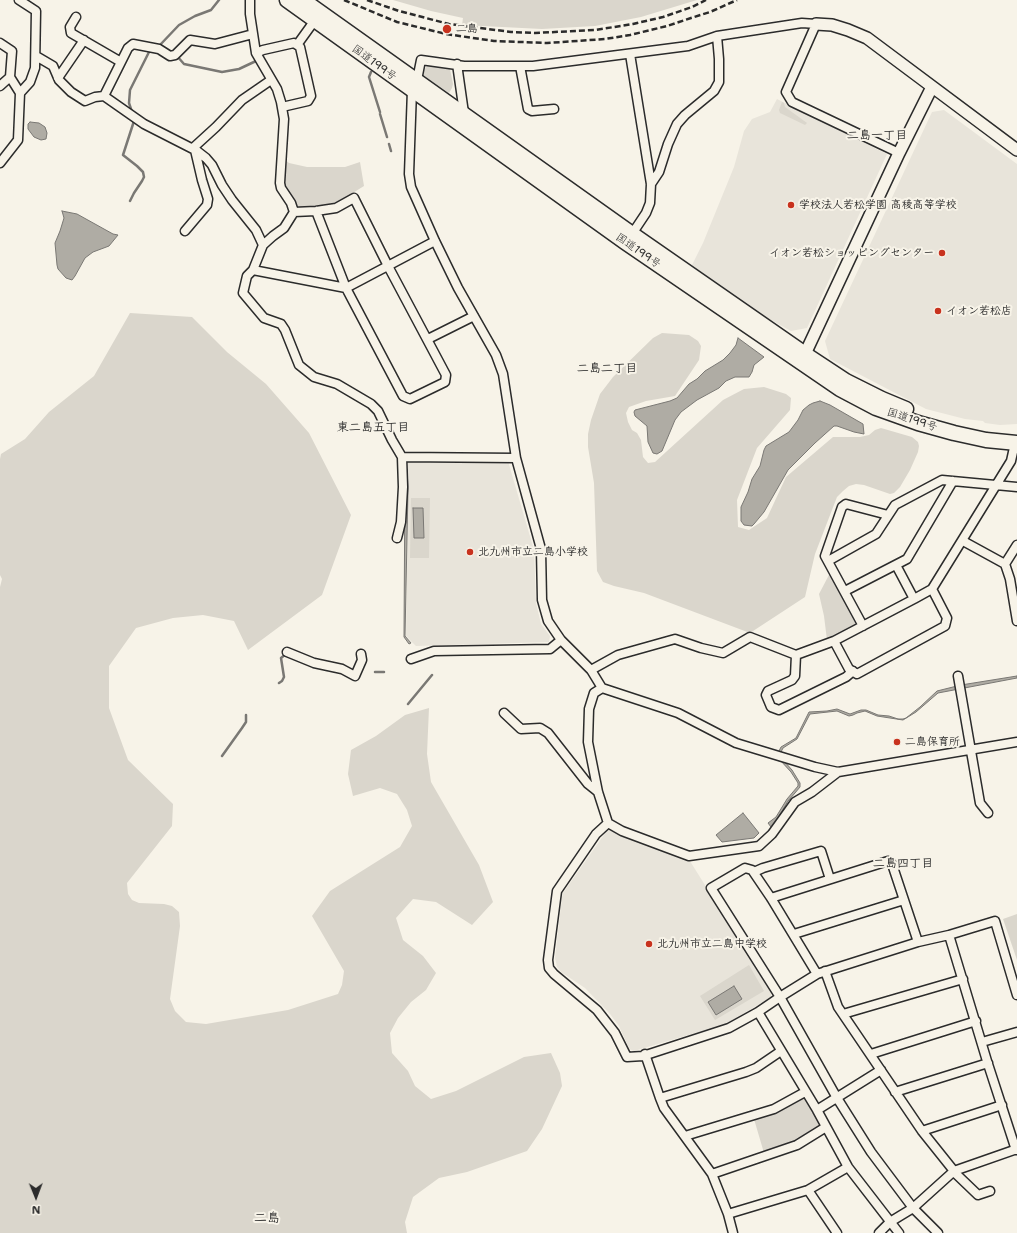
<!DOCTYPE html>
<html>
<head>
<meta charset="utf-8">
<style>
  body { margin:0 }
  #map { position:relative; width:1017px; height:1233px; overflow:hidden; background:#f7f3e8; font-family:"Shantell Sans",sans-serif }
  canvas { display:block }
  .north { position:absolute; left:16px; top:1177px; width:40px; height:40px; -webkit-text-stroke:3px #f7f3e8; paint-order:stroke; rotate:179deg; font-size:11px; font-weight:700; line-height:16px; text-align:center; color:#2b2b2b }
  .north::after { content:''; display:block; margin:auto; width:14px; height:18px; background:#2b2b2b; clip-path:polygon(50% 0,100% 100%,50% 72%,0 100%) }
</style>
</head>
<body>
<div id="map">
<canvas width="1017" height="1233"></canvas>
<div class="north">N</div>
</div>
<script>
const context = document.querySelector('canvas').getContext('2d');
context.lineJoin = 'round';
function fill(path, color) { context.fillStyle = color; context.fill(path, 'evenodd'); }
const toPath = rows => new Path2D(rows.map(r => 'M' + r).join(''));
function trace(path, color, width, dash) { context.strokeStyle = color; context.lineWidth = width; context.lineCap = dash ? 'butt' : 'round'; context.setLineDash(dash || []); context.stroke(path); }
function write(font, color, halo, rows, align = 'center') {
  context.font = font + ' "Shantell Sans","Klee One",sans-serif'; context.lineWidth = 4; context.setLineDash([]); context.textBaseline = 'middle'; context.strokeStyle = halo; context.fillStyle = color; for (const [text, x, y, turn = 0] of rows) {
    context.save(); context.translate(x, y); context.rotate((+turn || 0) * Math.PI / 180); context.textAlign = isNaN(turn) ? turn : align; if (halo) context.strokeText(text, 0, 0); context.fillText(text, 0, 0); context.restore();
  }
}
fill(toPath([
  [777,99,887,154,807,328,791,331,751,309,692,265,703,243,734,167,744,131,752,119,770,112],
  [944,110,1017,164,1017,424,1000,425,985,423,983,421,965,419,926,409,830,359,825,341,932,112],
  [408,460,508,461,534,550,536,603,541,624,550,636,549,642,416,646,406,636,408,509],
  [608,829,688,858,771,990,771,997,726,1024,634,1051,629,1049,619,1026,610,1014,585,988,561,972,557,967,555,958,562,897,563,893]
]), '#e8e4da');
fill(toPath([
  [393,0,697,0,641,17,595,26,542,29,462,25,463,18,431,11],
  [429,65,447,66,450,69,453,84,452,88,449,93,421,74,427,66],
  [782,102,784,103,785,107,807,123,805,125,780,113,779,110],
  [284,159,289,163,307,167,345,167,360,162,364,186,335,204,296,208,284,187],
  [130,313,192,317,227,352,266,384,309,433,351,515,322,595,248,650,234,621,203,615,173,618,136,628,109,666,109,708,128,760,173,804,172,826,127,883,128,894,132,900,139,903,164,904,172,906,179,912,180,926,170,999,175,1011,186,1022,206,1024,288,1010,338,994,342,985,344,971,312,916,330,891,400,847,412,826,407,810,397,794,380,788,353,796,348,774,351,750,376,736,405,715,429,708,427,754,431,782,479,865,493,902,472,925,436,902,413,899,396,918,403,940,423,956,436,973,426,990,411,1002,398,1018,390,1033,392,1053,408,1071,415,1086,431,1099,456,1091,524,1057,551,1053,560,1073,562,1086,542,1129,527,1151,467,1172,439,1178,413,1197,405,1222,407,1233,0,1233,0,587,2,579,0,575,0,459,1,454,25,439,49,412,94,376],
  [662,333,689,335,698,341,701,346,699,360,675,396,646,401,629,407,626,413,628,422,632,430,637,433,641,440,643,457,648,463,655,462,723,400,744,389,764,387,786,394,791,398,790,410,757,448,737,500,738,527,749,530,767,518,786,477,833,437,860,437,869,435,875,430,881,428,912,437,918,442,919,446,918,452,910,470,900,487,894,493,890,494,864,485,856,484,849,486,843,491,837,497,815,554,805,597,750,633,644,593,614,586,603,582,597,571,594,483,588,447,588,434,591,420,600,394,613,377,653,338],
  [411,498,430,498,429,558,410,558],
  [830,573,856,621,855,625,827,640,824,616,819,594],
  [1017,914,1017,960,1003,919],
  [749,965,764,991,715,1020,700,996],
  [800,1098,804,1098,819,1123,818,1130,794,1143,764,1153,754,1119]
]), '#dad6cc');
const water = toPath([
  [30,122,39,123,45,127,47,133,46,139,41,140,34,137,28,129,28,124,30,122],
  [62,211,77,214,113,234,118,235,109,246,93,252,85,258,75,276,72,280,66,278,58,269,57,265,55,243,60,231,64,218,62,211],
  [738,338,764,357,754,365,752,372,749,377,735,377,726,381,719,388,697,400,681,412,675,420,662,451,657,454,653,453,648,442,647,426,635,416,634,412,635,410,670,401,677,398,689,384,697,379,705,371,723,360,730,353,736,345,738,338],
  [820,401,830,405,863,424,864,434,854,432,837,426,834,426,815,443,788,470,764,512,754,524,752,526,744,525,741,521,741,507,748,492,752,479,760,466,764,450,766,446,789,432,798,420,803,410,809,405,813,403,820,401],
  [405,469,407,469,408,489,405,636,411,643,409,644,404,637,405,469],
  [413,508,423,508,424,538,414,538,413,508],
  [1017,676,1017,678,938,693,916,712,903,720,877,716,865,711,857,713,853,715,849,716,837,711,810,714,797,739,783,748,781,752,779,751,781,747,796,738,809,712,827,711,837,709,850,714,861,710,866,710,878,715,889,716,898,719,903,719,906,718,920,707,937,691,961,685,1017,676],
  [780,760,784,761,792,770,800,783,800,787,795,793,788,801,774,825,771,827,768,823,776,817,787,799,798,786,798,783,791,772,780,760],
  [743,813,759,833,754,838,722,842,716,835,743,813],
  [734,986,742,999,716,1015,708,1002,734,986]
]);
fill(water, '#afaca4');
trace(water, '#7a7874', 1);
trace(toPath([
  [159,46,179,25,195,16,211,10,219,0],
  [177,56,184,64,222,72,239,69,256,61],
  [371,72,369,77,380,112],
  [132,112,129,103,130,90,150,50],
  [380,114,387,137],
  [389,144,391,151],
  [130,201,134,193,142,181,144,177,143,172,137,166,123,155,134,121],
  [375,672,384,672],
  [279,683,282,681,284,677,281,658,286,654],
  [408,704,432,675],
  [222,756,242,728,246,722,246,715]
]), '#7a7874', 2.5);
const street = toPath([
  [19,0,36,11,35,68,30,82,20,93],
  [250,0,250,14,256,53,277,89,281,102,284,119,280,183,281,188,291,203,294,212,284,228,273,236,263,245,253,270,247,276,243,293,264,318,281,324,285,330,299,365,314,377,337,384,371,404,378,411,392,440,402,457,403,487,401,522,397,538],
  [76,17,70,27,71,33,121,62],
  [0,43,12,51,10,77,20,93,18,140,0,163],
  [297,45,315,20],
  [256,53,263,50,294,43,300,47,311,96,308,101,282,107],
  [630,54,651,184,650,203,646,213,632,234],
  [36,56,53,66,59,80,71,92,85,101,95,97,104,96,144,124,197,151,206,158,212,165,222,185,232,200,256,230,263,245],
  [457,64,464,113],
  [520,66,528,109,532,111,554,109],
  [58,78,84,40],
  [0,86,10,77],
  [104,96,128,48,133,44,159,49,170,56,175,55,190,40,215,44,253,34],
  [193,148,216,127,242,100,271,80],
  [899,153,792,102,786,92,816,24,802,23,717,36,688,46,533,66,464,66,421,60,417,80,412,90,409,174,411,187,435,241,458,288,496,355,503,374,516,458,541,549,542,600,548,621,561,640,591,670,602,688,678,713,736,743,815,767,838,772,1017,742],
  [651,184,659,172,668,144,677,124,685,115,714,91,719,82,719,59,717,36],
  [294,212,316,211,336,208,354,198,388,266,446,375,445,382,410,399,403,396,346,288,316,211],
  [185,231,207,205,208,199,202,180,195,150],
  [253,270,346,288,435,241],
  [428,339,474,316],
  [402,457,516,458],
  [963,541,1005,564],
  [1017,545,1005,564,1010,579,1017,621],
  [828,561,876,534,895,505,942,480,1017,487],
  [896,565,914,599],
  [845,591,907,559,953,481],
  [863,626,825,556,842,507,846,504,888,515],
  [834,641,849,669,857,674,945,626,947,618,932,589],
  [287,652,314,663,342,669,355,676,362,660,361,654],
  [796,655,795,676,792,680,768,691,766,695,771,707,779,710,846,677,853,671],
  [411,659,434,651,550,649,561,640],
  [591,670,618,655,675,639,701,648,723,653,750,637,796,655,834,641,914,599,932,589,1011,461,1015,443],
  [958,676,980,803,988,813],
  [602,688,594,693,589,709,588,742,598,792,608,823,622,831,689,856,759,846,772,834,795,802,812,792,838,772],
  [504,713,521,729,540,728,548,733,588,784,598,792],
  [608,823,596,834,557,891,548,960,549,968,554,974,597,1010,615,1033,627,1057,643,1056,729,1028,758,1012,780,997,817,974,918,942,949,935,995,921,1017,995],
  [754,872,763,868,821,851,830,879],
  [771,898,888,861,892,864,918,942],
  [794,934,904,900],
  [949,935,987,1061,1016,1150],
  [825,971,838,1007,922,1131,954,1171],
  [817,974,771,898,752,870,745,868,711,888,780,997,837,1098,871,1152,913,1208,938,1233],
  [758,1012,817,1110,848,1167,899,1233],
  [843,1014,963,979],
  [982,1042,1017,1032],
  [645,1054,660,1098,664,1108,712,1174,728,1214,733,1233],
  [871,1054,976,1021],
  [895,1092,988,1063],
  [660,1098,746,1072,756,1068,781,1051],
  [817,1110,881,1070],
  [922,1131,1002,1105],
  [685,1136,774,1109,805,1092],
  [953,1171,978,1195,990,1191],
  [712,1174,797,1145,826,1127],
  [808,1190,837,1233],
  [728,1214,808,1190,848,1167],
  [879,1233,890,1222,913,1208,954,1171,1017,1149]
]);
const secondary = toPath([
  [816,24,832,25,848,30,867,38,1017,150],
  [800,360,805,354,899,153,932,87]
]);
const highway = toPath([
  [287,0,625,242,840,389,876,408,918,423,954,433,986,440,1017,443],
  [303,0,632,234,805,354,846,381,882,399,906,409]
]);
trace(street, '#2b2b2b', 11);
trace(secondary, '#2b2b2b', 14);
trace(highway, '#2b2b2b', 17);
trace(street, '#f7f3e8', 8);
trace(secondary, '#f7f3e8', 11);
trace(highway, '#f7f3e8', 14);
trace(toPath([
  [344,0,397,22,446,34,494,41,547,43,605,39,630,35,667,26,691,18,710,12,737,0],
  [367,0,399,11,449,24,511,32,535,33,595,30,633,24,663,17,692,7,706,0]
]), '#2b2b2b', 2.5, [6, 3]);
for (const [x, y, r, color] of [
  [447,29,5,"#c8321e"],
  [791,205,4,"#c8321e"],
  [942,253,4,"#c8321e"],
  [938,311,4,"#c8321e"],
  [470,552,4,"#c8321e"],
  [897,742,4,"#c8321e"],
  [649,944,4,"#c8321e"]
]) { const dot = new Path2D(); dot.arc(x, y, r, 0, 2 * Math.PI); context.fillStyle = color; context.fill(dot); trace(dot, '#f7f3e8', 1.5); }
write('bold 11px', '#2b2b2b', '#f7f3e8', [
  ["二島",456,29],
  ["学校法人若松学園 高稜高等学校",799,205],
  ["イオン若松ショッピングセンター",934,253,"right"],
  ["イオン若松店",946,311],
  ["北九州市立二島小学校",478,552],
  ["二島保育所",905,742],
  ["北九州市立二島中学校",657,944]
], 'left');
write('11px', '#2b2b2b', '#f7f3e8', [
  ["国道199号",374,63,36],
  ["国道199号",638,251,35],
  ["国道199号",912,420,18]
]);
write('bold 12px', '#2b2b2b', '#f7f3e8', [
  ["二島一丁目",877,136],
  ["二島二丁目",607,369],
  ["東二島五丁目",373,428],
  ["二島四丁目",903,864]
]);
write('bold 13px', '#2b2b2b', '#f7f3e8', [
  ["二島",267,1219]
]);
</script>
</body>
</html>
